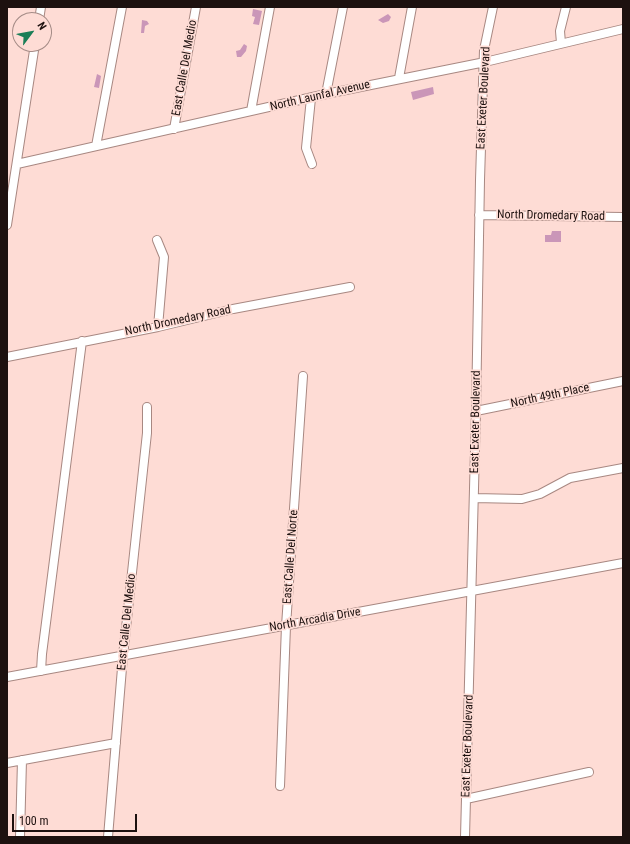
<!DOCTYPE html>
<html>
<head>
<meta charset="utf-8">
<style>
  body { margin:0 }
  #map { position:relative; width:630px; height:844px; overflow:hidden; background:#fedcd5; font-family:"Roboto Condensed",sans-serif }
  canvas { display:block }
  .frame { position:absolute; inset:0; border:8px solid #1d110f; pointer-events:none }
  .north { position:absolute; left:12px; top:12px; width:40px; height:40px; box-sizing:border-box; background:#fedcd5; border:1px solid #a48b86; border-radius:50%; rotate:58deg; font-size:11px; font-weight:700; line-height:16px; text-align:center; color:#1d110f }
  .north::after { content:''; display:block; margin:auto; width:14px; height:18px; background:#1b7e57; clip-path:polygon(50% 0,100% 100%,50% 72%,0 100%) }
  .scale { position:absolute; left:12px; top:814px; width:125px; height:18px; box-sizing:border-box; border:2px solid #1d110f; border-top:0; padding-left:5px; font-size:12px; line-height:14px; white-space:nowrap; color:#1d110f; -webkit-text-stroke:3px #fedcd5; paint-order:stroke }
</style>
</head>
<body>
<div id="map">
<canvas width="630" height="844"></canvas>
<div class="frame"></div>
<div class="north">N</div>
<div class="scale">100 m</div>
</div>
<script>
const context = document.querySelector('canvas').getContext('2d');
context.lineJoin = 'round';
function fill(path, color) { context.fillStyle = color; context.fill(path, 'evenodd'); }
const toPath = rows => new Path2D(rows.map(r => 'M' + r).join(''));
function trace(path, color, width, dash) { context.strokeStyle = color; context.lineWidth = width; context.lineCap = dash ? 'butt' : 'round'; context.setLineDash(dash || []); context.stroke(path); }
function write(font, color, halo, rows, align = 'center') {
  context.font = font + ' "Roboto Condensed",sans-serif'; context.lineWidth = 3.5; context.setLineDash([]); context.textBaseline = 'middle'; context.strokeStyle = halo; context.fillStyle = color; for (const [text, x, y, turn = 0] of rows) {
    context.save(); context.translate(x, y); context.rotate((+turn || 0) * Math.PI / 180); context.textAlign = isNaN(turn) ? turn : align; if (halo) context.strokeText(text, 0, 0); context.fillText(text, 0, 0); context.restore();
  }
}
fill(toPath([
  [253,9,262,11,259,25,253,24,255,17,252,16],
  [388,14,391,17,389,21,383,23,378,20],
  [142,20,147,21,149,24,145,26,144,33,141,33],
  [244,44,247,46,246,51,241,57,237,57,236,51,240,50],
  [97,74,101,76,99,88,94,87],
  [433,87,434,94,413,100,411,92],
  [552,231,561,231,561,242,545,242,545,235,551,235]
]), '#ca96b8');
const minor = toPath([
  [39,20,41,7],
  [561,43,560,31,566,7],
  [399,78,412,7],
  [326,94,343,7],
  [311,98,306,148,312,164],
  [251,111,270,7],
  [174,129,196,7],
  [96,146,122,7],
  [17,164,326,94,485,62,623,29],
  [479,215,623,217],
  [7,225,35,44],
  [157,240,164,257,158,327],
  [7,357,158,327,233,309,350,287],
  [476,411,623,381],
  [474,498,522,499,540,494,570,478,623,468],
  [41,671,42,654,82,341],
  [7,677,623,563],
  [7,763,116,743],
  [280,786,286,626,303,376],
  [466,799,589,772],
  [20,837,22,760],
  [108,837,123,656,147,433,147,407],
  [465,837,476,411,480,180,484,50,493,7]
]);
trace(minor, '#a88882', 10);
trace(minor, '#fff', 8);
write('12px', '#1d110f', '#fedcd5', [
  ["East Calle Del Medio",185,68,-80],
  ["North Launfal Avenue",320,96,-13],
  ["East Exeter Boulevard",484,98,-87],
  ["North Dromedary Road",551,216,1],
  ["North Dromedary Road",178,321,-12],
  ["North 49th Place",550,396,-12],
  ["East Exeter Boulevard",476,422,-89],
  ["East Calle Del Norte",291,557,-86],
  ["North Arcadia Drive",315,620,-10],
  ["East Calle Del Medio",127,622,-84],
  ["East Exeter Boulevard",468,746,-88]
]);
</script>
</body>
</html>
